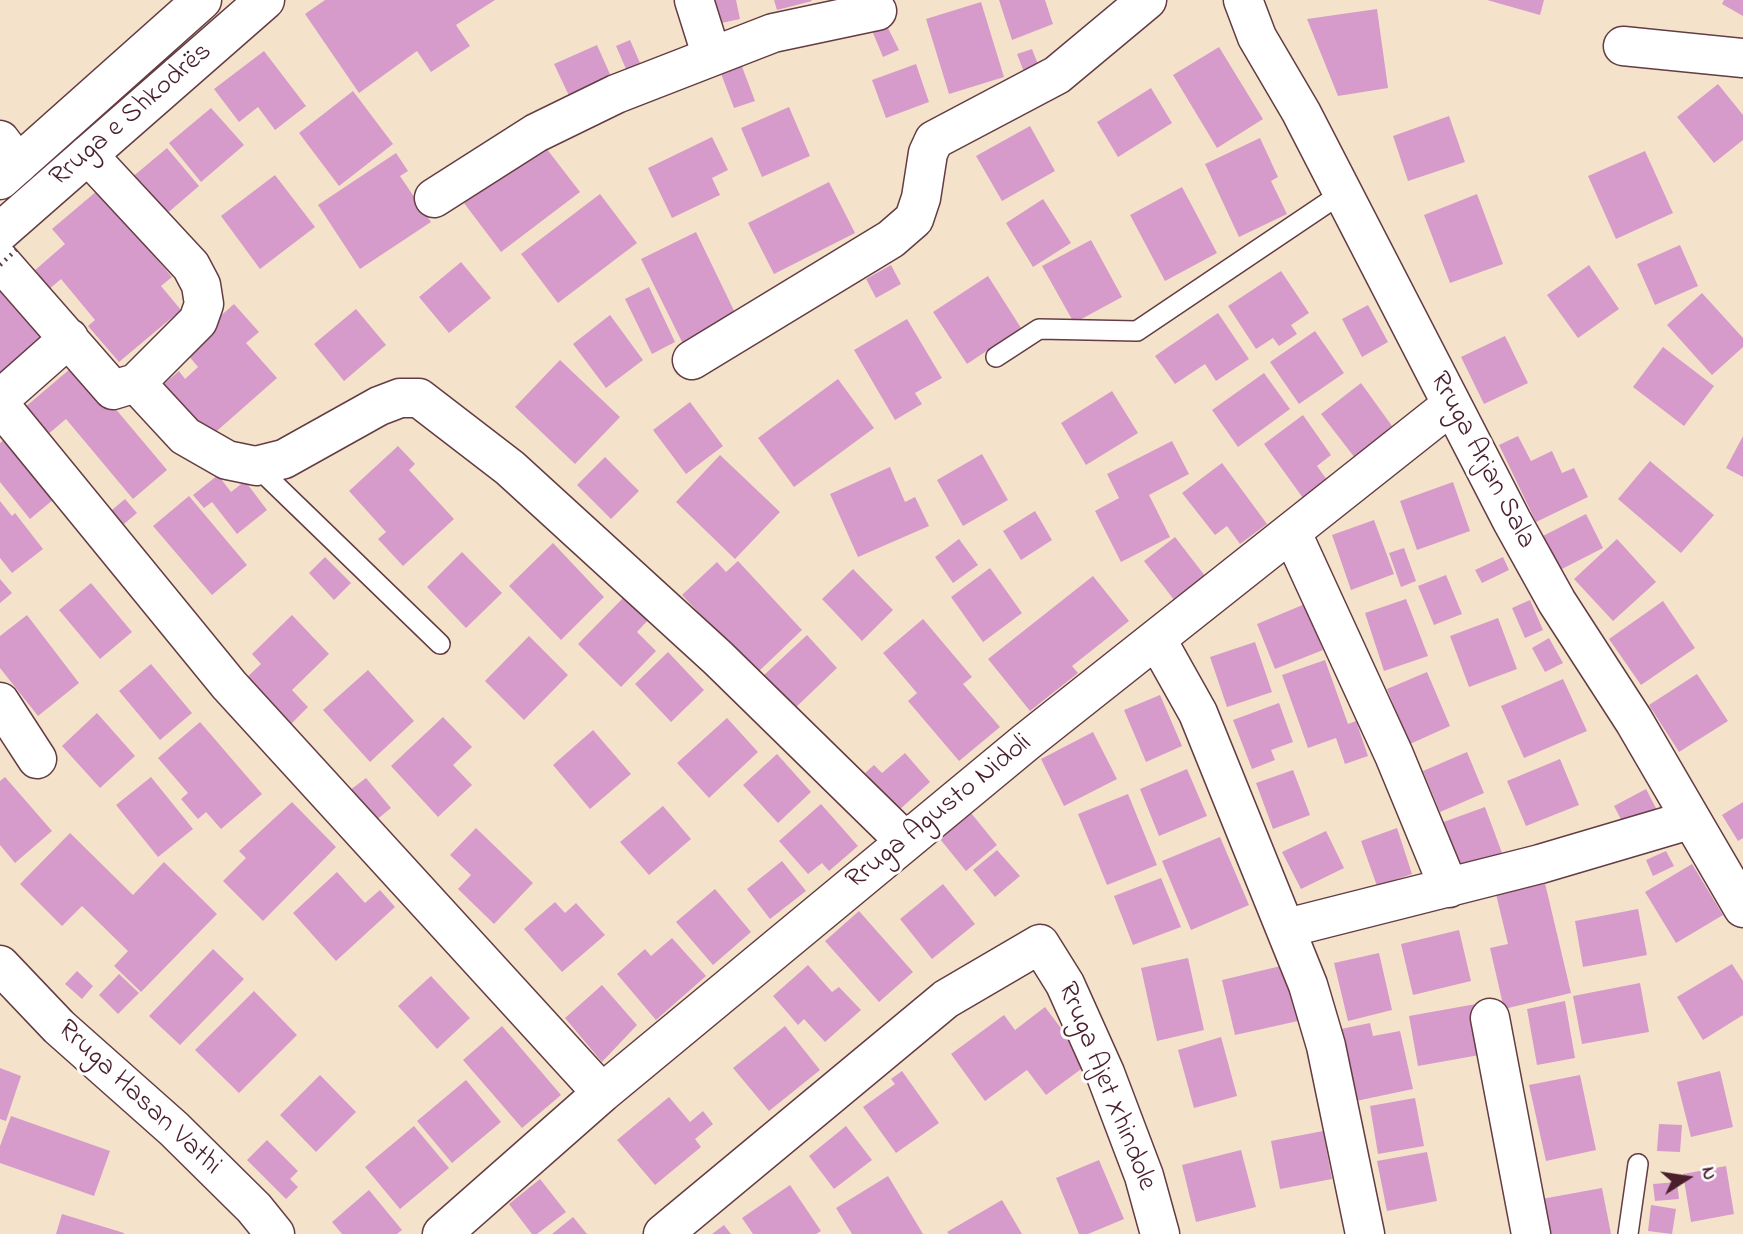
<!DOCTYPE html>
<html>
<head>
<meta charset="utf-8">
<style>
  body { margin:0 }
  #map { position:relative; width:1743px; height:1234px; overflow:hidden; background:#f4e3ca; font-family:"Indie Flower",sans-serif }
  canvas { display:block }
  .north { position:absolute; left:1652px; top:1143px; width:70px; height:70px; -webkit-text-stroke:5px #fff; paint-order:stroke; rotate:78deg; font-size:19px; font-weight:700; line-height:28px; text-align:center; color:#4a1f2b }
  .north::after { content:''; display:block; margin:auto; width:24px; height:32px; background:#4a1f2b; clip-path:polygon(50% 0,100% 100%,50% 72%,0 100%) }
</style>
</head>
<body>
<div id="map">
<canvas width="1743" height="1234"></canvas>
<div class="north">N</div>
</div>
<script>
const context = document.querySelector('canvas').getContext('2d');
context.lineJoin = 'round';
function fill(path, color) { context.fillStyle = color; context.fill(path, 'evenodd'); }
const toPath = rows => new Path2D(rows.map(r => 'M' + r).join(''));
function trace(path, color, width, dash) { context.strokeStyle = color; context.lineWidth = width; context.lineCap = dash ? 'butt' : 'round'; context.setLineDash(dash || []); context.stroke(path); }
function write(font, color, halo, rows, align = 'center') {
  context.font = font + ' "Indie Flower",sans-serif'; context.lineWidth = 6; context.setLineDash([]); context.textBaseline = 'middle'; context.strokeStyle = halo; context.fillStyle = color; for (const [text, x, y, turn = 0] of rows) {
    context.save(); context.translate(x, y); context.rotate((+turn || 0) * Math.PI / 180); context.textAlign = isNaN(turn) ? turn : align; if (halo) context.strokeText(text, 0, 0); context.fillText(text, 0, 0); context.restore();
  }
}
fill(toPath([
  [325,0,495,0,456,25,470,46,431,72,417,51,359,93,305,14],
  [707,0,736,0,740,19,712,25],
  [774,0,811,0,812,1,777,10],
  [999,0,1045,0,1053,24,1012,40],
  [1487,0,1544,0,1540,15],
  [1724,0,1743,0,1743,16,1722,4],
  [981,2,1004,77,949,94,926,19],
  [1377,9,1388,88,1338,96,1307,19],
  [887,26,899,50,883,57,873,33],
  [630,40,640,63,626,69,616,46],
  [597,45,613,81,571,100,554,64],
  [1219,47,1263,119,1217,148,1173,75],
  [1032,49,1039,67,1024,72,1017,54],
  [264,51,306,106,275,130,258,107,239,122,214,89],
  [741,64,755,101,734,108,720,71],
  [916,64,929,102,886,118,872,80],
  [1718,84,1743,115,1743,140,1714,163,1677,117],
  [1151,88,1172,123,1118,157,1097,122],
  [353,91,393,144,339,186,299,133],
  [789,107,810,156,762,177,741,128],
  [211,108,244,145,201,182,169,143],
  [1449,116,1465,162,1408,181,1393,136],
  [1030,126,1055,171,1002,201,976,156],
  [712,137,728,170,712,178,720,195,672,218,648,168],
  [1260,138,1278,177,1271,181,1287,214,1239,237,1205,164],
  [543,144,580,192,501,252,464,203],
  [167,148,199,186,157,222,124,184],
  [1645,151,1673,213,1616,239,1588,176],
  [396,153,408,171,400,176,431,222,360,269,318,205],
  [275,175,315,227,260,269,221,216],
  [829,182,855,233,774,274,748,223],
  [1182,187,1217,253,1165,281,1130,215],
  [98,190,172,277,161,286,181,310,119,362,88,326,95,320,61,279,41,296,26,278,65,244,52,229],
  [600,194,637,243,558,303,521,254],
  [1477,194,1503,264,1450,283,1424,215],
  [1043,199,1071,243,1033,267,1006,223],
  [696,232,739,321,685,348,641,259],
  [1091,240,1122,297,1074,323,1042,266],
  [1680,245,1698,286,1655,305,1637,264],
  [461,262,491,298,449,333,419,297],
  [891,265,901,284,876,298,866,279],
  [1589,265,1619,309,1578,338,1547,295],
  [1281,271,1309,313,1291,325,1297,334,1279,346,1273,338,1256,349,1228,306],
  [988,276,1021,328,967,364,933,312],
  [0,287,50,344,0,385],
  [649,287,675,342,652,354,625,299],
  [1702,293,1743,338,1743,347,1712,375,1667,325],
  [234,304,259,332,246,343,277,378,210,437,164,384,179,371,185,379,198,367,183,349],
  [1368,305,1388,342,1362,357,1342,319],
  [356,309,386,345,344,381,314,344],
  [1218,313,1249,359,1216,381,1205,364,1175,384,1155,356],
  [610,315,643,360,606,388,573,344],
  [907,319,942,378,915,393,922,404,895,420,854,350],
  [1315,331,1344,373,1299,404,1270,362],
  [1505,336,1528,383,1484,404,1461,357],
  [1663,347,1714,386,1684,426,1633,387],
  [560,360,620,417,575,464,515,407],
  [77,363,167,470,133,499,66,419,40,441,17,414],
  [1264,373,1290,409,1238,447,1212,410],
  [838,379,874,428,794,487,758,438],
  [1361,383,1392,426,1355,458,1321,414],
  [1112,391,1138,433,1086,465,1061,423],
  [690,402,723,446,686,474,653,430],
  [1303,415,1331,455,1317,466,1327,480,1303,498,1264,444],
  [1518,436,1531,461,1552,451,1562,473,1574,468,1588,497,1536,522,1499,445],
  [1743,436,1743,477,1726,468],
  [5,439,54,499,30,519,0,482,0,443],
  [1172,441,1189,474,1149,495,1170,537,1121,562,1095,511,1119,498,1107,474],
  [398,446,415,464,409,470,454,519,403,566,378,539,386,532,349,491],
  [982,454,1008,500,963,526,937,480],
  [720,455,780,512,735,559,676,502],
  [605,457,639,491,611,519,577,485],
  [1650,461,1714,515,1681,553,1618,499],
  [1222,463,1267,524,1240,544,1227,526,1215,535,1182,493],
  [890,467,905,502,915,497,929,526,858,557,830,494],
  [218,475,231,492,245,481,267,510,237,534,212,502,204,508,193,495],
  [1453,482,1470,531,1417,550,1400,501],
  [189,496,247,565,212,595,153,526],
  [125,499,137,513,118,529,106,515],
  [0,501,12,516,15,513,43,549,12,573,0,558],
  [1035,511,1052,540,1021,560,1003,531],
  [1586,514,1603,548,1558,571,1541,537],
  [1374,520,1394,574,1351,590,1332,535],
  [1175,537,1209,581,1178,605,1144,561],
  [959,539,978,565,953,583,935,557],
  [1617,539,1656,582,1613,621,1574,579],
  [553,543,604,597,561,640,509,586],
  [1404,548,1416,581,1401,587,1389,553],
  [462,552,502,593,466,628,427,587],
  [325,557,351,583,334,600,309,573],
  [1503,557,1509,570,1482,583,1475,570],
  [738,561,802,630,756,674,682,595,717,562,726,572],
  [990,568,1022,613,983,642,951,597],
  [853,569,893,610,862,641,822,599],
  [1446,575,1462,614,1434,625,1418,586],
  [1093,576,1129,621,1072,666,1078,673,1030,711,988,659],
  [0,579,12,593,0,603],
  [91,583,132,632,100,659,59,610],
  [625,596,648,620,637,632,656,651,621,687,578,644],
  [1406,599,1428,656,1384,671,1365,613],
  [1530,600,1543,630,1525,638,1512,608],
  [1663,601,1695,648,1641,685,1609,639],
  [1305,604,1323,650,1275,669,1257,624],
  [27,615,79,683,38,716,0,668,0,636],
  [292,615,329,654,292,690,308,707,287,728,242,682,261,664,252,654],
  [1498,618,1517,669,1469,687,1450,636],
  [923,619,972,677,963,684,1000,727,959,761,908,701,917,693,883,653],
  [807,635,837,668,794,709,763,676],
  [529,636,568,675,524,720,485,681],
  [1549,638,1563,663,1545,672,1532,648],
  [1255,642,1272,692,1227,707,1210,657],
  [668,652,704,690,671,722,635,684],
  [1325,660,1348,724,1356,721,1368,756,1345,764,1336,738,1308,748,1282,675],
  [151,664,192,713,160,740,119,691],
  [368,670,414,721,370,762,323,710],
  [1427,672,1450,726,1410,744,1387,689],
  [1697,674,1728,721,1679,752,1649,705],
  [1563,679,1587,731,1524,758,1501,706],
  [1160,695,1182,746,1146,762,1124,710],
  [1279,703,1293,742,1271,750,1275,760,1252,769,1233,720],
  [97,713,135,756,100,788,62,746],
  [443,717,472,747,453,765,472,785,438,817,391,766],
  [727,718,758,752,709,798,677,763],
  [200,722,262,794,221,829,206,812,198,819,181,799,188,793,158,758],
  [593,730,631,774,590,809,553,765],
  [1093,732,1117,779,1064,806,1041,759],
  [1467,752,1484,793,1440,812,1423,771],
  [905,753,930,782,898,811,865,773,874,765,882,773],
  [777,754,811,792,778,823,743,785],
  [1560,759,1579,805,1526,826,1507,781],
  [1187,769,1207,816,1159,836,1140,789],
  [1293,770,1310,815,1273,829,1256,783],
  [5,777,52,831,15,863,0,845,0,781],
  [151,777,193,829,158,857,116,805],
  [366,778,391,808,375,821,350,790],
  [1646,789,1658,812,1626,829,1614,806],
  [1128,794,1157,865,1107,885,1078,814],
  [292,802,336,847,263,921,223,881,246,858,239,851],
  [1743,802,1743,838,1738,841,1722,815],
  [821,804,858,846,829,871,822,863,808,874,779,841],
  [663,806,691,839,649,875,620,842],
  [1485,807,1505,861,1458,878,1438,824],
  [971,813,997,845,966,871,940,839],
  [476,828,533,883,494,924,458,889,471,875,450,855],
  [1397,828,1412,874,1377,886,1361,841],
  [1326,831,1344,868,1301,889,1282,852],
  [70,833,133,895,164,862,217,914,141,992,114,966,128,951,82,906,62,926,20,884],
  [1220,837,1249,905,1191,930,1162,861],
  [997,850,1020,876,995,897,973,870],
  [1666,851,1674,866,1653,876,1646,860],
  [782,861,806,891,770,919,747,889],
  [1692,864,1723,915,1676,943,1645,892],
  [337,872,365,903,380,890,395,907,336,961,293,913],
  [1161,878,1181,927,1133,945,1114,896],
  [1544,879,1571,993,1504,1009,1490,948,1508,944,1495,890],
  [943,884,975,924,932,959,900,919],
  [715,889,751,932,713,965,676,922],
  [555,902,565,913,576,903,605,935,562,972,524,929],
  [1638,909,1647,955,1583,967,1575,921],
  [859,911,913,972,879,1002,825,941],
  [1459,930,1471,981,1413,995,1401,944],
  [672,938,706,976,656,1020,617,974,645,949,651,956],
  [213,949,244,979,180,1045,149,1016],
  [1379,953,1392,1010,1348,1021,1334,963],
  [1188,958,1204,1030,1157,1041,1141,968],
  [1732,964,1743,981,1743,1015,1703,1040,1677,997],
  [808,965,832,992,839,987,861,1010,825,1042,804,1019,798,1025,773,996],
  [1285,965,1298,1021,1235,1035,1222,980],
  [77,971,93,986,82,999,65,984],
  [119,974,139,993,118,1014,99,995],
  [431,976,470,1018,437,1049,398,1006],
  [1640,983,1649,1032,1582,1044,1573,996],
  [602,985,637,1025,602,1062,565,1018],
  [254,991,297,1035,239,1093,195,1050],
  [1565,1001,1575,1058,1537,1065,1527,1009],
  [1476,1004,1485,1054,1418,1066,1409,1016],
  [1045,1007,1088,1064,1046,1095,1027,1070,985,1101,951,1054,1004,1015,1015,1030],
  [1370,1023,1373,1036,1400,1031,1413,1089,1356,1101,1341,1029],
  [502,1026,561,1095,522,1128,463,1060],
  [785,1026,820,1070,769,1111,733,1068],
  [1221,1037,1237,1096,1194,1108,1178,1050],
  [0,1068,21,1076,6,1121,0,1119],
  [902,1071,939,1123,896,1153,863,1107,895,1084,891,1079],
  [1720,1071,1733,1127,1691,1137,1677,1082],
  [320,1075,356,1112,316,1152,280,1115],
  [1580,1075,1596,1150,1546,1161,1529,1085],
  [466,1080,501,1122,452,1163,417,1121],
  [669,1097,690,1122,703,1111,713,1124,695,1139,701,1147,655,1185,617,1140],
  [1415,1098,1424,1146,1378,1154,1370,1106],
  [11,1116,110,1151,94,1196,0,1163,0,1146],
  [1659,1124,1682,1125,1680,1152,1657,1151],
  [414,1126,449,1168,400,1209,365,1167],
  [846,1126,872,1160,834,1189,809,1156],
  [1323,1131,1332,1179,1280,1189,1271,1141],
  [267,1140,298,1171,290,1179,298,1187,286,1199,247,1160],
  [1241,1150,1256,1207,1196,1222,1182,1165],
  [1427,1152,1437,1201,1387,1211,1377,1161],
  [1099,1160,1124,1219,1088,1234,1079,1234,1056,1178],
  [1726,1166,1734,1214,1691,1222,1683,1174],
  [888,1176,923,1234,852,1234,836,1208],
  [540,1179,566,1212,537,1234,532,1234,509,1204],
  [1677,1182,1679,1199,1655,1201,1653,1184],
  [790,1185,821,1231,816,1234,753,1234,742,1218],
  [1602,1188,1611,1234,1542,1234,1536,1200],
  [369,1190,402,1230,397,1234,342,1234,332,1222],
  [1002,1200,1022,1234,949,1234,947,1232],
  [1651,1205,1676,1209,1672,1234,1648,1231],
  [62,1214,124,1233,124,1234,56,1234],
  [573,1217,587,1234,552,1234],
  [724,1225,731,1234,712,1234]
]), '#d69bca');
const service = toPath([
  [996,357,1039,329,1137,331,1342,193],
  [256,466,440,644],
  [1628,1234,1638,1164]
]);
const minor = toPath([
  [694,0,711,54],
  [1623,46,1743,58],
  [0,140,18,164],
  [88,155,191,266,201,285,204,304,198,321,136,383,185,436,227,460,256,466,284,459,379,406,400,398,419,398,510,468,718,658,905,841],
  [434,198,536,133,616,94,773,33,877,11],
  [0,261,113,390,136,383],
  [692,360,891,239,914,219,921,198,928,153,934,140,1057,75,1147,0],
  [0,399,69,338],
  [0,405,229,685,602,1093],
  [1292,533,1394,755,1449,888],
  [1157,640,1198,713,1308,985,1326,1046,1365,1234],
  [0,702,37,759],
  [1287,928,1540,864,1689,820],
  [1490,1018,1531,1234],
  [442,1234,602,1093,1026,742,1450,406],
  [663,1234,946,999,1040,944,1065,984,1105,1073,1144,1176,1160,1234]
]);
const tertiary = toPath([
  [1243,0,1257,37,1301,112,1512,521,1557,602,1634,721,1743,908],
  [0,965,59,1027,174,1129,254,1208,275,1234]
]);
const primary = toPath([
  [0,180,202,0],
  [0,232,265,0]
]);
trace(service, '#643c43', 22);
trace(minor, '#643c43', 41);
trace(tertiary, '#643c43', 41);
trace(primary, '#643c43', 41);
trace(service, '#fff', 19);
trace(minor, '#fff', 38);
trace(tertiary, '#fff', 38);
trace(primary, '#fff', 38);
trace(toPath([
  [0,265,16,250]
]), '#643c43', 4.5, [2, 5]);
write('28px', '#4a1f2b', '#fff', [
  ["Rruga e Shkodrës",132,116,-41],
  ["Rruga Arjan Sala",1481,461,62],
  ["Rruga Agusto Nidoli",940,813,-39],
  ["Rruga Ajet Xhindole",1105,1087,68],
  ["Rruga Hasan Vathi",138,1099,43]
]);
</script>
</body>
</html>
